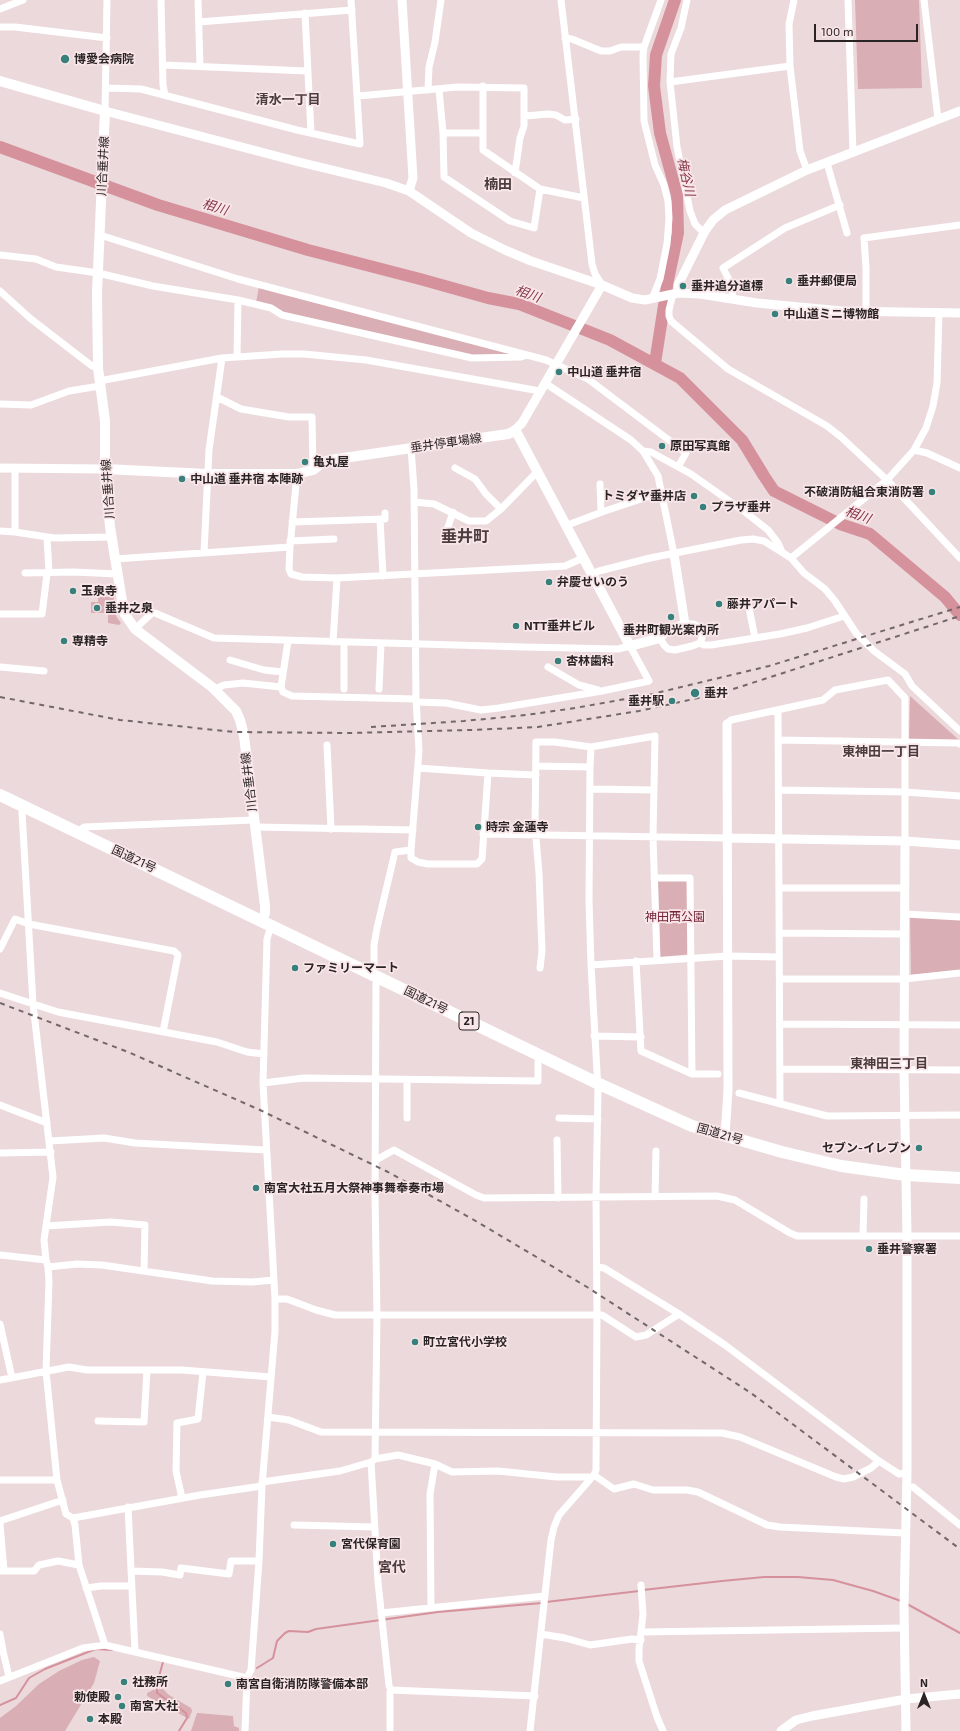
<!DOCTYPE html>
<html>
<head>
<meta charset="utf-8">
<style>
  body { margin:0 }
  #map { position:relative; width:960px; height:1731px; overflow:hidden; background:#ecd9db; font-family:"Exo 2",sans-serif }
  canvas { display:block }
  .north { position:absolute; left:904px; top:1675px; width:40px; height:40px; -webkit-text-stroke:3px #f9e6e8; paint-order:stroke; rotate:0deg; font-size:11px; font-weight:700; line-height:16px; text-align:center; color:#2b2425 }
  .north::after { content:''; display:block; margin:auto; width:14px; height:18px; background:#2b2425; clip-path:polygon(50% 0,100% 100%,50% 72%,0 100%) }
  .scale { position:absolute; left:814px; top:24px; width:104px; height:18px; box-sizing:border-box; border:2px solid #2b2425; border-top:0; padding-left:5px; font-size:12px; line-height:14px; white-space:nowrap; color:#2b2425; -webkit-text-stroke:3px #f9e6e8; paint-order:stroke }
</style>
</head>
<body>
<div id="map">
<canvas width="960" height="1731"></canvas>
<div class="north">N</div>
<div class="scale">100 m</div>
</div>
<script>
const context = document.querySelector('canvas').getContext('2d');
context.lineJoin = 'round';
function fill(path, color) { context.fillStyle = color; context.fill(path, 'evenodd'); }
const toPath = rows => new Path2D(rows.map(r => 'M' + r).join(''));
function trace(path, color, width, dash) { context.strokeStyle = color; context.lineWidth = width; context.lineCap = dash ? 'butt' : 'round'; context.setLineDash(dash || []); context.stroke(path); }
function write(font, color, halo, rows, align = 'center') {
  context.font = font + ' "Exo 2","Noto Sans JP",sans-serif'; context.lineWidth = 3.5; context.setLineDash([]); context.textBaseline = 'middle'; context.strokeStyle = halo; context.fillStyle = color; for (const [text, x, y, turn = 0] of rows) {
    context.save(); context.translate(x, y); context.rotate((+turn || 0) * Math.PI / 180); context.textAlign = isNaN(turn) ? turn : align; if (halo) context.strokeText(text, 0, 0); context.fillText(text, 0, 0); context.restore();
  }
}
fill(toPath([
  [855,0,919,0,922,88,858,89],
  [259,286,519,354,470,357,286,314,256,303],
  [98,597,114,597,114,600,105,600,105,613,91,613,91,602,98,602],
  [109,605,114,607,116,616,121,623,119,625,108,623,108,608],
  [910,696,960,741,909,741],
  [690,878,692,954,660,957,658,880],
  [910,914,960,917,960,970,911,975],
  [94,1657,100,1661,94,1683,65,1731,0,1731,0,1718,16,1706,39,1684,59,1671,82,1660],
  [163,1689,169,1695,191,1708,192,1711,189,1719,147,1696,147,1693,153,1690],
  [197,1713,233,1716,234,1726,239,1728,239,1731,191,1731]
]), '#d9aeb4');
trace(toPath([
  [643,1590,722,1581,764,1577,798,1577,833,1580,873,1591,901,1601],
  [546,1602,639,1591],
  [907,1604,960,1633],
  [163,1662,157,1684,157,1693,186,1713,187,1718,179,1731],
  [257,1668,273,1658,277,1641,285,1633,289,1631,308,1632,316,1629,438,1612,542,1603],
  [0,1705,16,1698,29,1678,45,1669,88,1652,96,1649,113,1650]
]), '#d5929c', 2);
trace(toPath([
  [0,147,158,205,308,250,420,279,488,298,519,304,610,340,680,378,742,440,764,476,774,491,840,524,870,534,945,597,960,615],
  [655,363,668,280,678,233,677,195,660,133,654,86,656,55,675,0]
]), '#d5929c', 12);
trace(toPath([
  [161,0,163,85,165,95],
  [198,0,200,66],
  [561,0,592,264,595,274,602,285],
  [687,0,681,28,671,54,670,82,677,147,690,211,695,224,704,233],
  [794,0,789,24,790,66,800,151,807,170],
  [848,0,853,153],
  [924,0,938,119],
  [0,9,23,0],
  [305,13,311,133],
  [199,22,352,10],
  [0,27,15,27,107,38],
  [565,38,572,39,601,51,610,51,621,47,644,47],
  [163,65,307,71],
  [670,82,790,66],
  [483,86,483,150,540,189,584,198],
  [106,88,141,89,297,130,360,144,351,0],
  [439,89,443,133,444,177,510,221,534,228,540,189],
  [428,90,429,67,435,42,441,0],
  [358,96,458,87,524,88,524,126,520,138,515,173],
  [105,111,107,0],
  [525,116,548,114,556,115,565,120,576,119],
  [443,133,483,133],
  [827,163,847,233],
  [100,235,238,279,546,360,588,379,686,453,678,467],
  [0,255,36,259,56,267,98,273,153,286,238,300,271,308,282,315,472,358,521,357,527,355],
  [0,291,31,319,92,366,98,368],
  [673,294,669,310,669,316,671,321,728,369,827,426,841,437,887,480,960,558],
  [652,299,660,279,667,244,669,218,668,201,664,185,655,165,644,121,643,55,644,47,661,0],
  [733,299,731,284,723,268,785,228,840,205],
  [866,311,866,268,864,238,960,225],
  [237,357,238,300],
  [99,381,222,358,282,354,304,354,366,360,540,391],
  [545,383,631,440,643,451,658,476,674,554],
  [217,397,241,409,289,417,312,417,313,470],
  [0,404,31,405,69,391,100,386],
  [411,448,414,489,416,699,419,751,411,850,411,858,418,862,428,864,477,864,482,859,488,773,418,768],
  [914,450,927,453,960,468],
  [643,451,651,452,691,474,745,512,768,530,778,543,782,552],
  [455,468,475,479,486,494,501,509],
  [297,474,290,547,289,569,291,574,302,577,337,578,565,566,583,558],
  [600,484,601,512],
  [414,502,434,504,469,521,486,521,501,509,537,472],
  [380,519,383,576],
  [292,522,385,519,385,513],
  [565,526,602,512,662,492],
  [447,530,453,512],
  [0,531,15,532,54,538,112,537],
  [15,532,15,468],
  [290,541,334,539],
  [204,553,209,450,222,358],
  [791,558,887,480,914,450,926,428,933,406,937,383,939,312],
  [115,559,290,547],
  [25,573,74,572,117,574],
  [591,575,599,571,650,558,741,540,753,539,764,541,791,558,804,573,825,589,835,601,856,633,874,651,905,674,912,686,960,731],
  [749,608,755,638],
  [0,614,42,614,47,574,49,572,47,537],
  [135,629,152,613,155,613,214,638,524,647,618,649,630,646,649,681,602,691,499,708,481,710,446,703,416,702],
  [660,638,664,645,668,649,675,650,692,646,700,643,702,638,702,632,699,627,694,624,685,624],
  [333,642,337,578],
  [700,643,704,645,711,645,780,634,807,628,844,616],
  [230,660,264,670,283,672],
  [0,667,44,671],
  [548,667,579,685,598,690],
  [281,687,283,692,292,696,416,699],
  [215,689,224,685,243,683,281,687,288,641],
  [344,689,344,642],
  [379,689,381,644],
  [778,710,780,1103],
  [727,724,731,720,823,700,835,690,888,680,905,698,905,841],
  [778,740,958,743,960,744],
  [327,745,331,829],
  [536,766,590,767,591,747,655,736,653,837,657,959],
  [488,773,536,775],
  [590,789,654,790],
  [779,790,905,792,960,796],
  [24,806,22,812,33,1004,53,1177,44,1240,46,1260,48,1267,49,1281,46,1371,57,1480,66,1514,73,1518,75,1525,79,1565,105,1645],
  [255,827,413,830],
  [77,832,84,827,254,820],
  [483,834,728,838],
  [654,878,690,878,692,1074],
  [779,888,905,888],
  [905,914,960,917],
  [779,933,904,934],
  [0,949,15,919,29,924,174,951,178,955,163,1032],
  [636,961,641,1051,692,1074,718,1074],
  [591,965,728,956,779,957],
  [540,968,542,951,539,873,535,827,536,742,555,742,591,747],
  [370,973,374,966,374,945,377,928,395,852,411,850],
  [780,979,904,979,960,973],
  [0,993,58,1012,217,1042,247,1052,264,1054],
  [780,1024,960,1025],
  [594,1036,641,1037],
  [780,1069,960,1070],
  [407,1080,407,1118],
  [263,1083,304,1078,538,1081,538,1062,542,1056],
  [739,1093,827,1116,960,1115],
  [0,1105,47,1123],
  [559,1118,598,1119],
  [557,1140,558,1198],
  [50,1141,104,1138,135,1143,266,1150],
  [0,1153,51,1152],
  [376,1160,394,1150,476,1195,484,1198,717,1196,735,1200,790,1233,797,1236,960,1236],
  [655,1197,656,1151],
  [46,1226,111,1222,145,1225,144,1271],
  [863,1236,864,1199],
  [0,1255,46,1260],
  [48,1267,77,1264,102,1265,212,1281,252,1282,274,1280],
  [597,1267,604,1268,679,1314,725,1345,879,1461,899,1474,907,1473],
  [275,1299,287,1299,316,1310,335,1315,602,1315,636,1337,646,1335,679,1314],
  [0,1324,12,1378],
  [0,1380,69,1367,87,1370,182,1370,271,1377],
  [268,1417,289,1420,321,1432,722,1433,740,1437,836,1477,844,1479,853,1477,871,1468,879,1461],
  [98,1421,144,1422,147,1370],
  [375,1459,398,1455,435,1464,452,1472,498,1471,557,1477,592,1477],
  [371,1462,378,1582,389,1686,391,1690,535,1696],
  [594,1475,614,1489,634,1484,653,1490,687,1490,698,1492,767,1525,780,1527,904,1533],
  [0,1480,57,1480],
  [262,1482,340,1471,371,1462,375,1459,377,1316,375,1196,376,983,379,977],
  [906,1487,913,1487,960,1525],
  [182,1498,176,1471,177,1423,198,1419,203,1372],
  [128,1507,135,1651],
  [73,1518,200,1495,262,1486],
  [0,1521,63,1500],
  [0,1524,4,1571],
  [294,1525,374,1527],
  [0,1571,34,1571,39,1565,58,1561,79,1565],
  [131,1571,162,1572,180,1575,181,1568,229,1574,231,1561,259,1561],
  [641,1585,643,1614,639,1649,639,1661,657,1717,663,1731],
  [86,1588,101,1586,131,1586],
  [431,1607,430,1494,435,1464],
  [381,1613,545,1596],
  [642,1632,904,1628],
  [0,1634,3,1651],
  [541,1634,565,1638,590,1645,632,1639,641,1640],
  [0,1652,3,1651,9,1677],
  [0,1681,83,1648,105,1645,247,1678],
  [245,1731,247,1678,251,1670,259,1561,262,1486,275,1331,275,1299,263,1083,267,939,271,926],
  [390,1731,390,1692,391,1690],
  [530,1731,551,1540,554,1527,559,1515,594,1475,596,1470,597,1315,596,1198,598,1090,591,965,589,901,590,767]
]), '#fff', 7);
trace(toPath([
  [402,0,413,178,409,191],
  [105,111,299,162,386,183,409,191,471,233,505,250,531,261,602,285,632,298,645,300,678,293,700,294,757,303,842,311,960,313],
  [678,293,678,285,705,231,713,220,725,210,807,170,960,111],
  [514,431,522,423,602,285],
  [0,468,105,469],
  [660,638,668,629,685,624,674,554],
  [728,838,905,841,960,845],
  [905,841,904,1070,907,1236,907,1473,904,1608,906,1731],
  [725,1136,728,1090,727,724],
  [781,1731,796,1720,812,1716,906,1699,960,1694]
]), '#fff', 9);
trace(toPath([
  [0,81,105,111,97,293,98,368,105,421,105,469,110,527,124,613,135,629,212,687,236,711,240,720,244,736,265,906,265,913,262,921],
  [105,469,207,474,297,474,313,470,323,462,330,460,494,436,508,434,514,431,518,435,630,646,660,638]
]), '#fff', 10);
trace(toPath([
  [0,795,597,1083,692,1126,782,1152,841,1166,906,1175,960,1178]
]), '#fff', 12);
trace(toPath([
  [0,697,120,720,234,732,348,733,472,730,538,727,639,711,721,693,960,616],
  [371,727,464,721,526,715,575,708,648,695,769,666,960,607],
  [0,1003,128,1052,260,1110,388,1172,474,1220,587,1287,751,1393,960,1549]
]), '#736869', 2, [5, 5]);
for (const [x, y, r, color] of [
  [65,59,5,"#38807b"],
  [789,281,4,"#38807b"],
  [683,286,4,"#38807b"],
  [775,314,4,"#38807b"],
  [559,372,4,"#38807b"],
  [662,446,4,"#38807b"],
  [305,462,4,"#38807b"],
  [182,479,4,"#38807b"],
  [932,492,4,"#38807b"],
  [694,496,4,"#38807b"],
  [703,507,4,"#38807b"],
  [549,582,4,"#38807b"],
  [73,591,4,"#38807b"],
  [719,604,4,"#38807b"],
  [97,608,4,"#38807b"],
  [671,617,4,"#38807b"],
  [516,626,4,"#38807b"],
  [64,641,4,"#38807b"],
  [558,661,4,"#38807b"],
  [695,693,5,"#38807b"],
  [672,701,4,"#38807b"],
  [478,827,4,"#38807b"],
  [295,968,4,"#38807b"],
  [919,1148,4,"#38807b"],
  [256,1188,4,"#38807b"],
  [869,1249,4,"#38807b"],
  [415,1342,4,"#38807b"],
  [333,1544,4,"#38807b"],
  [124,1682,4,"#38807b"],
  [228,1684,4,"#38807b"],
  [118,1697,4,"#38807b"],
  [122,1706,4,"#38807b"],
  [90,1719,4,"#38807b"]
]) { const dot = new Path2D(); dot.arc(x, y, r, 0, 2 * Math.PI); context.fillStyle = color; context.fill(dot); trace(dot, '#f9e6e8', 1.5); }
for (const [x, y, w] of [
  [469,1021,20]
]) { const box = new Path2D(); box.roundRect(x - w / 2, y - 9, w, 18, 3); context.fillStyle = '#f9e6e8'; context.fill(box); trace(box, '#2b2425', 1); }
write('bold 11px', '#2b2425', null, [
  ["21",469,1021]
]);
write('bold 12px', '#2b2425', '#f9e6e8', [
  ["博愛会病院",74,59],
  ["垂井郵便局",797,281],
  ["垂井追分道標",691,286],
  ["中山道ミニ博物館",783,314],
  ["中山道 垂井宿",567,372],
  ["原田写真館",670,446],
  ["亀丸屋",313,462],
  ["中山道 垂井宿 本陣跡",190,479],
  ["不破消防組合東消防署",924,492,"right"],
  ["トミダヤ垂井店",686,496,"right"],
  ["プラザ垂井",711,507],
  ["弁慶せいのう",557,582],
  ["玉泉寺",81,591],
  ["藤井アパート",727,604],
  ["垂井之泉",105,608],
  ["NTT垂井ビル",524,626],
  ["垂井町観光案内所",671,630,"center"],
  ["専精寺",72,641],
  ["杏林歯科",566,661],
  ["垂井",704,693],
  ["垂井駅",664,701,"right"],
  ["時宗 金蓮寺",486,827],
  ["ファミリーマート",303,968],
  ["セブン-イレブン",911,1148,"right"],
  ["南宮大社五月大祭神事舞奉奏市場",264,1188],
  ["垂井警察署",877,1249],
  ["町立宮代小学校",423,1342],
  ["宮代保育園",341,1544],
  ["社務所",132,1682],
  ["南宮自衛消防隊警備本部",236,1684],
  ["勅使殿",110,1697,"right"],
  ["南宮大社",130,1706],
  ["本殿",98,1719]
], 'left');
write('12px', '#2b2425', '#f9e6e8', [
  ["川合垂井線",103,166,-87],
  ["垂井停車場線",446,443,-8],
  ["川合垂井線",108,489,-94],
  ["川合垂井線",249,782,-97],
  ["国道21号",134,859,25],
  ["国道21号",426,1000,26],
  ["国道21号",720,1134,16]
]);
write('12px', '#732438', '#f9e6e8', [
  ["神田西公園",675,917]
]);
write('bold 13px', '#4b3c3e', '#f9e6e8', [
  ["清水一丁目",288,100],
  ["東神田一丁目",881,752],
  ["東神田三丁目",889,1064]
]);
write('italic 13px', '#843446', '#f9e6e8', [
  ["梅谷川",686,177,77],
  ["相川",215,207,17],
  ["相川",528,294,19],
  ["相川",858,515,20]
]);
write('bold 14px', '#4b3c3e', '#f9e6e8', [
  ["楠田",498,184],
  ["宮代",392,1567]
]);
write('bold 16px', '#4b3c3e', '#f9e6e8', [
  ["垂井町",465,537]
]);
</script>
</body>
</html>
